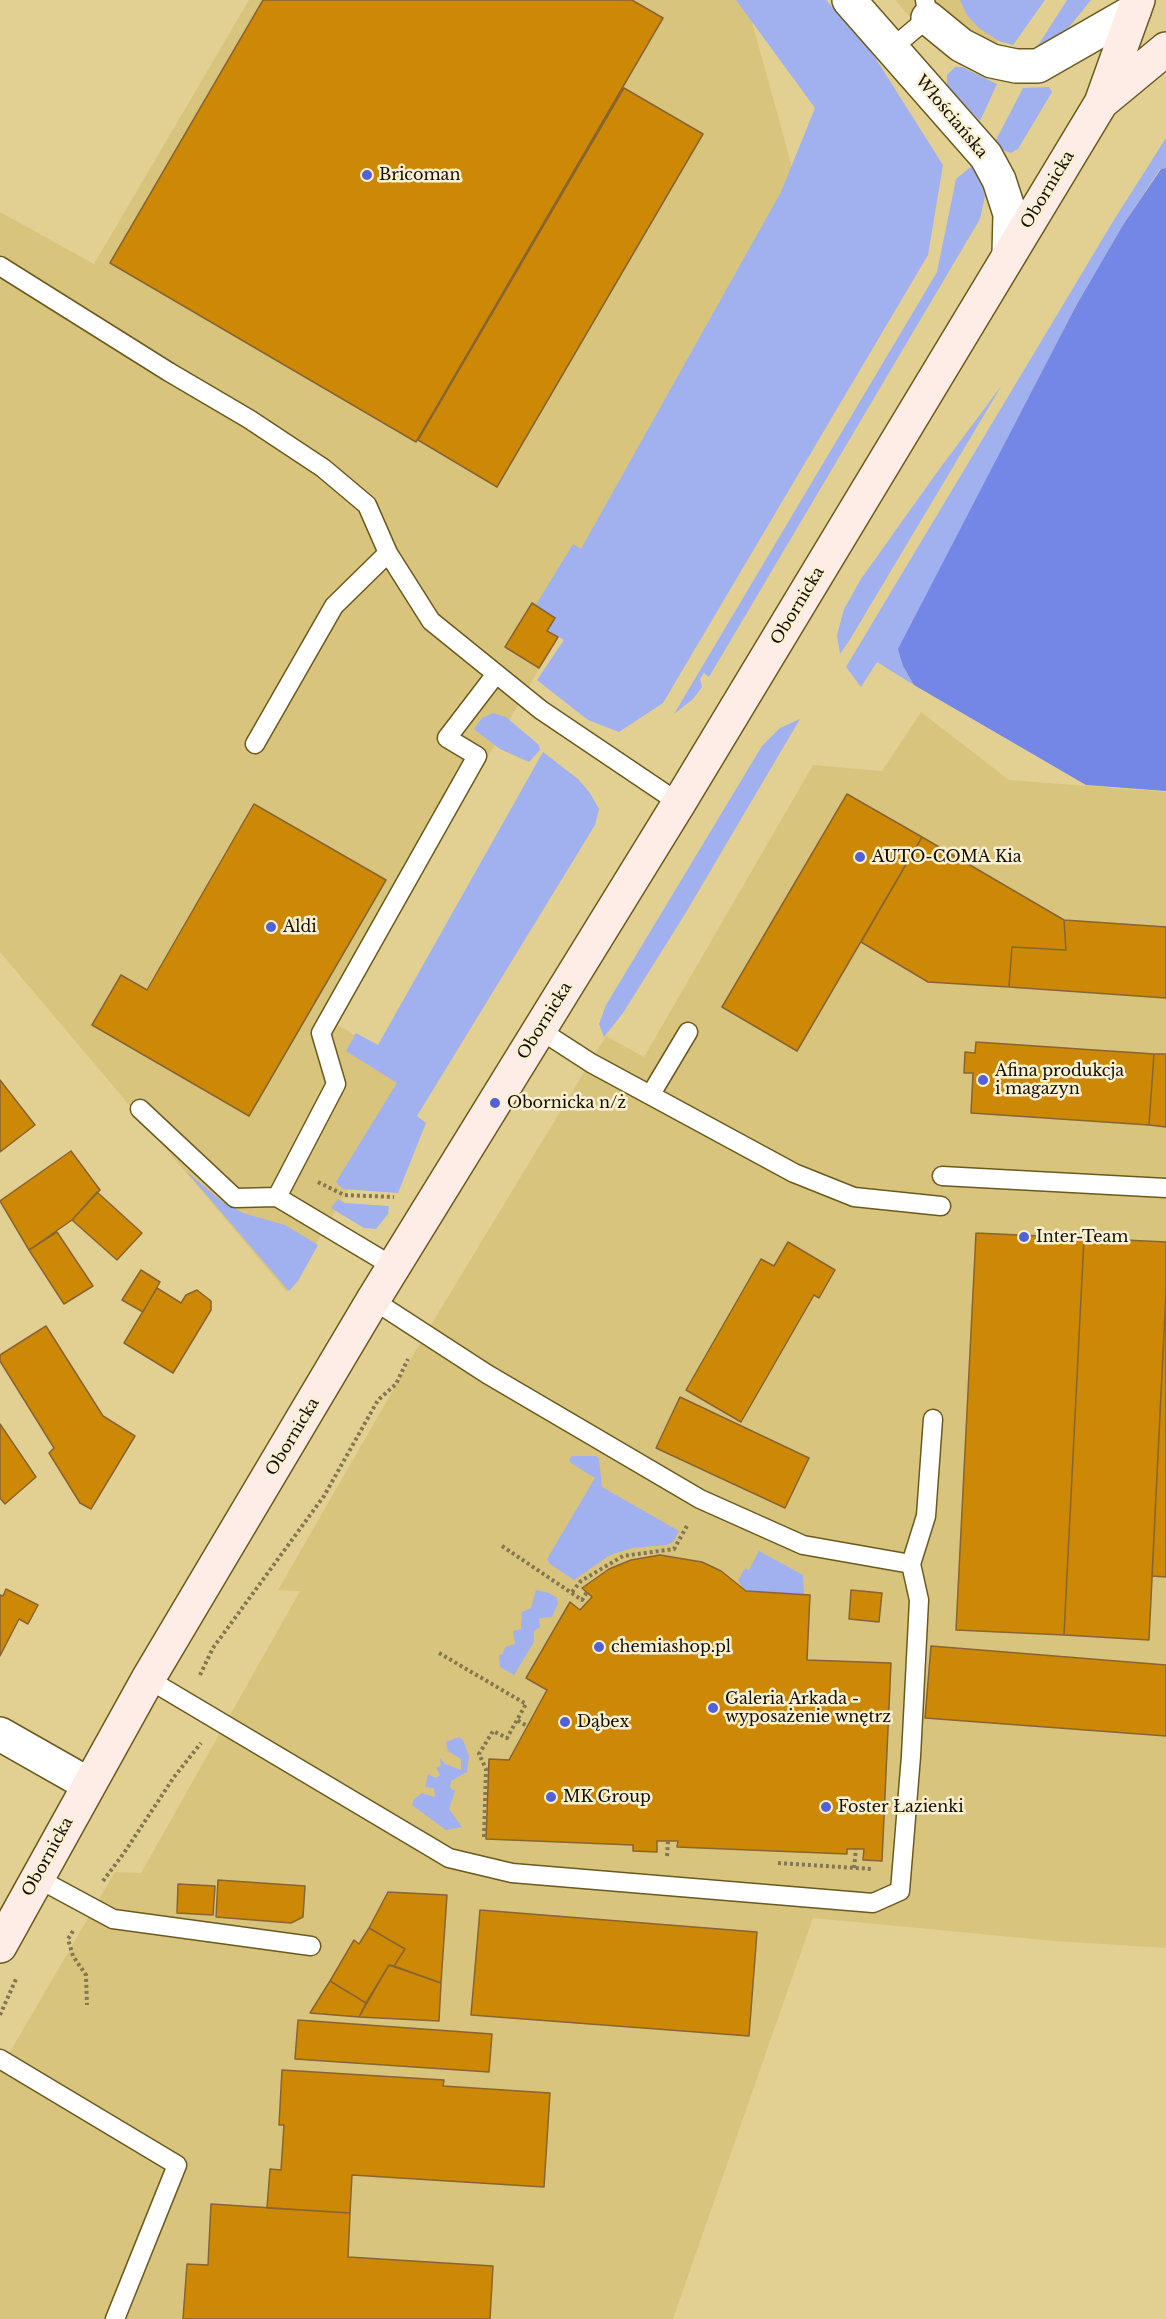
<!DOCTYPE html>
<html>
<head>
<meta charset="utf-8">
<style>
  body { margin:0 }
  canvas { display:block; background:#e2d092 }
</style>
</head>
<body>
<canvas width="1166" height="2319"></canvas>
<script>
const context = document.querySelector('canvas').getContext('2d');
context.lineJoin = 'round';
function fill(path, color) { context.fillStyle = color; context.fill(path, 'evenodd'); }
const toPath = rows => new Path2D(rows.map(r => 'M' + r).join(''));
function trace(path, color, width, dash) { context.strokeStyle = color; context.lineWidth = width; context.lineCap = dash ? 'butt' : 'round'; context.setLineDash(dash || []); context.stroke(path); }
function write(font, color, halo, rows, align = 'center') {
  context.font = font + ' "Libre Baskerville",serif'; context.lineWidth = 5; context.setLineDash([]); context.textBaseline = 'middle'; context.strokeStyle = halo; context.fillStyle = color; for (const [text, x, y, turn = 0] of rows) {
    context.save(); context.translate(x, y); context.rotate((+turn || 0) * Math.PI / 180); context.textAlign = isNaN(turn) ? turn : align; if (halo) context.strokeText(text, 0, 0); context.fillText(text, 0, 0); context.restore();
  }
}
fill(toPath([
  [249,0,746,0,805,214,333,1022,418,1073,287,1292,0,952,0,212,94,264],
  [895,0,1021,0,996,44,931,41],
  [921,712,1009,780,1166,792,1166,1948,1054,1941,813,1918,673,2319,0,2319,0,2069,115,1872,141,1873,300,1591,278,1590,423,1338,606,1036,644,1057,813,765,882,771]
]), '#d9c47e');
fill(toPath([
  [736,0,826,0,871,51,943,165,928,255,663,703,619,732,588,720,537,680,564,640,528,618,573,544,581,549,781,192,815,108],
  [960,0,1045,0,1013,45,999,41,979,28,967,15],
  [1067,0,1091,0,1061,37,1037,47],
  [955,67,962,67,997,84,980,121,947,86,947,75],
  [1049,87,1052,92,1018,149,1011,153,1003,150,996,140,1023,88],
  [1166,138,1166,168,1160,169,1123,225,1077,304,899,649,903,666,914,685,877,662,861,687,846,667,1112,223],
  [972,166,979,176,985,196,980,219,709,677,704,673,700,679,702,687,693,699,674,714,937,272,956,179],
  [1002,385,849,641,840,654,837,635,844,609,861,579,935,475],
  [493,713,506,717,539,745,540,750,529,762,500,749,474,729,482,718],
  [800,719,685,914,623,1013,604,1037,599,1024,606,1005,762,746,780,728],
  [543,752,578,779,590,793,599,809,595,825,417,1116,426,1123,398,1193,343,1189,336,1182,397,1083,346,1051,356,1033,378,1045],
  [186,1171,224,1203,243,1213,285,1225,318,1245,298,1281,289,1291],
  [338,1199,345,1203,389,1206,388,1214,376,1229,364,1228,331,1208],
  [572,1456,596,1456,599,1459,602,1487,679,1531,673,1542,667,1545,632,1548,610,1555,574,1580,550,1564,547,1559,595,1478,571,1463,569,1460],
  [759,1551,803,1575,804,1594,746,1591,738,1581,745,1568,749,1570],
  [536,1590,549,1593,557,1598,558,1603,552,1617,539,1618,540,1627,534,1631,534,1642,514,1675,500,1667,499,1655,503,1654,505,1647,515,1644,513,1631,521,1629,522,1612,531,1608],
  [459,1737,463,1740,469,1756,467,1772,451,1781,450,1788,455,1791,449,1809,462,1827,446,1830,412,1805,414,1799,422,1793,435,1797,434,1788,425,1787,426,1783,428,1774,436,1778,440,1775,436,1767,441,1766,440,1758,445,1764,461,1770,461,1759,448,1751,446,1742]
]), '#a1b0ee');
fill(toPath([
  [1166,168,1166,791,1086,785,914,685,903,666,898,649,1077,304,1123,225,1161,169]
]), '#7486e6');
const building = toPath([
  [263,0,632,0,663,18,416,442,110,263,263,0],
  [624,88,703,134,497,487,418,440,624,88],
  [532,603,555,618,547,631,558,637,539,668,505,647,532,603],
  [847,794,922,837,797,1051,722,1007,847,794],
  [254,804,386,880,249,1116,92,1025,121,975,147,990,254,804],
  [922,837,1064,920,1066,950,1012,947,1009,987,928,982,861,942,922,837],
  [1064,920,1166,927,1166,998,1009,987,1012,947,1066,950,1064,920],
  [976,1042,1154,1054,1149,1125,971,1113,973,1073,964,1073,965,1052,975,1053,976,1042],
  [1154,1054,1166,1054,1166,1127,1149,1125,1154,1054],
  [0,1080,35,1125,0,1152,0,1080],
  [71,1151,100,1190,72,1220,29,1250,0,1201,71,1151],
  [97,1192,142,1233,117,1260,72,1220,97,1192],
  [57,1232,93,1286,64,1304,29,1250,57,1232],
  [976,1233,1084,1238,1064,1635,956,1630,976,1233],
  [1084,1238,1166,1242,1166,1292,1149,1640,1064,1635,1084,1238],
  [788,1242,835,1270,819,1298,814,1295,741,1422,686,1390,761,1259,774,1266,788,1242],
  [141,1270,160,1282,143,1312,122,1300,141,1270],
  [157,1288,181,1303,186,1295,197,1290,211,1301,211,1310,173,1373,124,1343,157,1288],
  [1166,1292,1166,1577,1152,1576,1166,1292],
  [46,1326,103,1416,135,1436,91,1509,80,1503,49,1453,54,1448,0,1361,0,1355,46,1326],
  [680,1397,809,1458,785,1508,656,1448,680,1397],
  [0,1424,36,1477,5,1504,0,1498,0,1424],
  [660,1555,702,1562,721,1571,746,1591,810,1595,807,1660,891,1663,882,1861,863,1860,864,1849,847,1849,847,1854,677,1847,678,1841,657,1841,657,1852,633,1851,633,1845,486,1839,489,1759,509,1760,547,1690,526,1678,570,1602,580,1610,592,1597,582,1588,609,1569,631,1560,660,1555],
  [6,1589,38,1605,28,1624,19,1619,0,1656,0,1595,3,1596,6,1589],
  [851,1590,882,1593,879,1622,849,1619,851,1590],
  [931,1646,1166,1665,1166,1736,925,1718,931,1646],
  [218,1880,305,1886,303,1917,291,1923,216,1917,218,1880],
  [178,1884,215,1886,213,1915,177,1913,178,1884],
  [388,1892,447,1895,441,1983,394,1966,405,1949,369,1928,388,1892],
  [480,1910,757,1932,749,2036,471,2015,480,1910],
  [369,1928,405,1949,394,1966,389,1965,366,2003,330,1981,354,1940,359,1944,369,1928],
  [389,1965,441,1983,439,2021,359,2017,389,1965],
  [330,1981,366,2003,359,2017,310,2013,330,1981],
  [298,2020,492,2034,489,2072,295,2059,298,2020],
  [282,2070,444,2080,443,2086,550,2093,544,2187,352,2175,350,2213,267,2208,270,2169,281,2170,284,2125,279,2125,282,2070],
  [211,2204,350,2213,348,2257,493,2266,490,2319,183,2319,187,2264,208,2265,211,2204]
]);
fill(building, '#cd8905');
trace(building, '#886431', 1.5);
const lane = toPath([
  [892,48,928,18,925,0],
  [0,266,169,372,249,419,323,468,367,505,388,553,431,621,541,710,679,803],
  [255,744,334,606,388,553],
  [540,1030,591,1063,794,1173,854,1197,941,1206],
  [651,1094,688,1032],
  [140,1109,235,1198,277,1197,394,1267],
  [942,1176,1166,1188],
  [277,1197,336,1084,321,1033,477,756,447,738,496,674],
  [911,1564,926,1516,933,1419],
  [148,1679,449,1858,512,1873,873,1903,900,1891,911,1756,919,1600,911,1564,803,1545,700,1499,487,1374,373,1300],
  [37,1878,113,1919,311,1946],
  [0,2059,177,2165,115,2319]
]);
const street = toPath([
  [849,0,986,156,999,180,1010,214,1009,254],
  [928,18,961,45,992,61,1016,66,1038,66,1134,11],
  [0,1734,88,1784]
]);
const secondary = toPath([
  [1102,102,1166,49],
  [0,1946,148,1679,373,1300,679,803,1101,103,1138,0]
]);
trace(lane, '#6b5a1d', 21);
trace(street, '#6b5a1d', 36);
trace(secondary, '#6b5a1d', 36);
trace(toPath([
  [318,1182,344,1195,394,1197],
  [502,1546,582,1600,587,1592],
  [572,1592,581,1581,623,1556,674,1549,688,1524],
  [439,1653,526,1704,517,1720,527,1726],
  [200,1675,213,1648,324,1496,378,1400,396,1384,408,1359],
  [484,1837,486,1769,479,1754,493,1731,507,1738,517,1720],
  [667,1856,668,1841],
  [778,1863,872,1869],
  [854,1868,856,1849],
  [103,1881,124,1853,174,1777,201,1743],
  [73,1931,68,1939,73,1956,86,1975,87,2005],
  [0,2015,16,1979]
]), '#84774f', 4, [3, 3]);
trace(lane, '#fff', 18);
trace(street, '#fff', 33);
trace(secondary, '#feece7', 33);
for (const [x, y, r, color] of [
  [367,175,6,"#5261d7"],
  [860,857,6,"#5261d7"],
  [271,927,6,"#5261d7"],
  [983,1080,6,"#5261d7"],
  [495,1103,6,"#5261d7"],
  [1024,1237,6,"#5261d7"],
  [599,1647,6,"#5261d7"],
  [713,1708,6,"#5261d7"],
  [565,1722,6,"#5261d7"],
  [551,1797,6,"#5261d7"],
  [826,1807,6,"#5261d7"]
]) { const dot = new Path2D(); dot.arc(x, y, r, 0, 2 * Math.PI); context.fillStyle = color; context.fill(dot); trace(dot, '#faf1d2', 2); }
write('16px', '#140d00', '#faf1d2', [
  ["Włościańska",951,117,50],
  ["Obornicka",1048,190,-59],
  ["Obornicka",798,606,-59],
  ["Obornicka",545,1021,-58],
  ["Obornicka",293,1437,-59],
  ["Obornicka",48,1857,-61]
]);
write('16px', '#140d00', '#faf1d2', [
  ["Bricoman",379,175],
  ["AUTO-COMA Kia",872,857],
  ["Aldi",283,927],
  ["Afina produkcja",995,1071],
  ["i magazyn",995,1089],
  ["Obornicka n/ż",507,1103],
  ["Inter-Team",1036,1237],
  ["chemiashop.pl",611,1647],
  ["Galeria Arkada -",725,1699],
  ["wyposażenie wnętrz",725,1717],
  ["Dąbex",577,1722],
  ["MK Group",563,1797],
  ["Foster Łazienki",838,1807]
], 'left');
</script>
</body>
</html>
